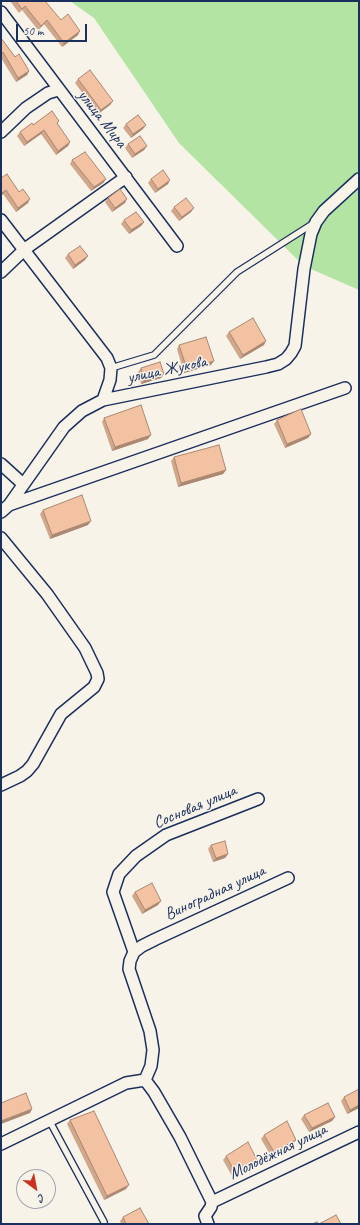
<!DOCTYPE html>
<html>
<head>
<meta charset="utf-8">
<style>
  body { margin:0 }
  #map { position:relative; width:360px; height:1225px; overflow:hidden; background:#f7f3e8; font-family:Caveat,sans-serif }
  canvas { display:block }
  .frame { position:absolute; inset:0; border:2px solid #1b2f5e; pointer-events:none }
  .north { position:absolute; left:16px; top:1169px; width:40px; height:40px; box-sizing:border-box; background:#f7f3e8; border:1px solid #9fa5b1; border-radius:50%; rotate:148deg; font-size:11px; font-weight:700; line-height:16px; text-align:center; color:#1b2f5e }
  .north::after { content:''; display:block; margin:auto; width:14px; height:18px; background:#c8321e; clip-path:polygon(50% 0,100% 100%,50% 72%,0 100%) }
  .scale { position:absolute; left:16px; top:24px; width:71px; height:18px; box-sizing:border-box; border:2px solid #1b2f5e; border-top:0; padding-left:5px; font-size:12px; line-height:14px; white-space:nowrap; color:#1b2f5e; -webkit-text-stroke:3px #f7f3e8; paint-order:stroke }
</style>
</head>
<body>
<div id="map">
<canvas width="360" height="1225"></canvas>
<div class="frame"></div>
<div class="north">С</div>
<div class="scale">50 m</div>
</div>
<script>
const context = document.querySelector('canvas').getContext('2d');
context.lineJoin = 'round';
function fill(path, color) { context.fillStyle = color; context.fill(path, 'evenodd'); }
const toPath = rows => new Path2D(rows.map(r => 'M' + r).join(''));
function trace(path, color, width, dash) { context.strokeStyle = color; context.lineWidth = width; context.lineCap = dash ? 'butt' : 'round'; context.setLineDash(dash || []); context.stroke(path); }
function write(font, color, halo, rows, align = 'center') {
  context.font = font + ' Caveat,sans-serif'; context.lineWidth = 3; context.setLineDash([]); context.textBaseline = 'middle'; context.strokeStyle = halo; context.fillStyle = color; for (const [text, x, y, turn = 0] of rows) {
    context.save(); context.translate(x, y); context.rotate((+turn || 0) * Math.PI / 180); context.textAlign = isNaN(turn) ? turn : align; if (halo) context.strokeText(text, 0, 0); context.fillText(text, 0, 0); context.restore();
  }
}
fill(toPath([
  [70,1,359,1,359,290,304,266,179,143,94,18]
]), '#b3e4a4');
const lane = toPath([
  [111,368,154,355,237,272,314,223],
  [49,1120,104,1222]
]);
const street = toPath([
  [1,12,177,246],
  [1,132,26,108,48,93,58,90],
  [1,220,107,358,111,368,110,380,103,400],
  [1,272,25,249,126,177],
  [1,464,23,484],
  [9,505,345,388],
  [1,512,9,505,64,427,82,411,103,400,266,367,278,364,286,359,291,353,295,346,304,269,311,234,316,222,324,211,359,179],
  [1,538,47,594,85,648,97,673,98,679,94,687,61,714,33,764,27,771,20,776,1,785],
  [134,952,113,892,119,874,136,856,166,835,258,799],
  [145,1080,151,1066,153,1050,150,1031,129,969,130,961,134,952,142,946,156,939,288,878],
  [145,1080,154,1092,180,1137,212,1202,211,1207,205,1216,208,1224],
  [1,1144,126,1083,145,1080],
  [212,1202,359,1132]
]);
trace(lane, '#1b2f5e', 8);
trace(street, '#1b2f5e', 14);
trace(lane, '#f7f3e8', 5.5);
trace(street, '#f7f3e8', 11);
fill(toPath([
  [10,1,45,1,61,20,78,35,62,47,44,24,38,30,22,10,19,13],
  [1,38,15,57,29,71,27,75,16,82,1,58],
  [78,79,113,101,110,105,98,114,75,83],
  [59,121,57,124,70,142,68,146,56,155,41,134,24,146,17,136,20,132,33,125],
  [126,124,143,129,131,138,123,128],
  [128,144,147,146,144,150,132,158,125,148],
  [72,160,106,179,103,183,91,191,70,164],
  [1,178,28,203,16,212,3,194,1,196],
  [151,179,168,184,155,193,148,183],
  [108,198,125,203,112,212,105,202],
  [174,207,191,212,179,221,171,211],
  [124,220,144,222,141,226,129,234,121,224],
  [68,254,85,260,73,269,65,258],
  [229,332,264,345,240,359,226,336],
  [179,345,211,365,184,373,177,349],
  [141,368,164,374,161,378,141,384,138,372],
  [104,418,148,439,112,451,102,422],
  [277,420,311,434,308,438,285,448,274,424],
  [174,457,226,470,223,474,178,487,171,461],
  [43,510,88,525,50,539,40,514],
  [211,845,228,854,225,858,213,862,208,849],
  [135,892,158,905,142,914,132,896],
  [359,1089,359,1108,347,1114,341,1101,344,1097],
  [304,1115,335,1117,332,1121,309,1132,301,1119],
  [70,1120,126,1189,104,1200,67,1124],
  [264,1135,293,1144,271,1156,261,1139],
  [226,1156,257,1160,254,1164,232,1176,223,1160],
  [123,1217,149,1224,121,1224,120,1221]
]), '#d1a78c');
fill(toPath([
  [47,20,44,24,38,30,41,26],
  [80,31,78,35,62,47,64,43],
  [29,71,27,75,16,82,18,78],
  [113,101,110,105,98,114,101,110],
  [146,125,143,129,131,138,133,134],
  [44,130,41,134,24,146,27,142],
  [70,142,68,146,56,155,58,151],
  [147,146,144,150,132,158,135,154],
  [106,179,103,183,91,191,94,187],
  [170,180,168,184,155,193,158,189],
  [6,190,3,194,1,196,2,193],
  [30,199,28,203,16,212,18,208],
  [127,199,125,203,112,212,115,208],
  [194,208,191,212,179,221,182,217],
  [144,222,141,226,129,234,131,230],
  [88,256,85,260,73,269,75,265],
  [266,341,264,345,240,359,243,355],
  [214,361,211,365,184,373,187,369],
  [164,374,161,378,141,384,144,380],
  [311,434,308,438,285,448,287,444],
  [151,435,148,439,112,451,115,447],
  [226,470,223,474,178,487,181,483],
  [91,521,88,525,50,539,52,535],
  [228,854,225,858,213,862,216,858],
  [161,901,158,905,142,914,145,910],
  [359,1105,359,1108,347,1114,350,1110],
  [32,1109,30,1113,1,1124,1,1121],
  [335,1117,332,1121,309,1132,312,1128],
  [296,1140,293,1144,271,1156,274,1152],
  [257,1160,254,1164,232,1176,235,1172],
  [129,1185,126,1189,104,1200,107,1196]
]), '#aa8872');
const building = toPath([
  [16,1,45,1,61,20,68,14,80,31,64,43,47,20,41,26,25,6,22,9,16,1],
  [1,38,15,57,19,54,29,71,18,78,3,52,1,54,1,38],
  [90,70,113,101,101,110,78,79,90,70],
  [52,111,59,121,57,123,70,142,58,151,44,130,27,142,20,132,32,123,33,125,52,111],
  [138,115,146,125,133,134,126,124,138,115],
  [140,136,147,146,135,154,128,144,140,136],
  [85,152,106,179,94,187,72,160,85,152],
  [163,170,170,180,158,189,151,179,163,170],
  [7,174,19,192,23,189,30,199,18,208,6,190,2,193,1,192,1,178,7,174],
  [120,189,127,199,115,208,108,198,120,189],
  [186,198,194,208,182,217,174,207,186,198],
  [136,212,144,222,131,230,124,220,136,212],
  [80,246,88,256,75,265,68,254,80,246],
  [253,318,266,341,243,355,229,332,253,318],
  [206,337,214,361,187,369,179,345,206,337],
  [160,362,164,374,144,380,141,368,160,362],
  [141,405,151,435,115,447,104,418,141,405],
  [301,409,311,434,287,444,277,420,301,409],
  [219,445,226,470,181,483,174,457,219,445],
  [82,495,91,521,52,535,43,510,82,495],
  [225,841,228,854,216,858,211,845,225,841],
  [152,883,161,901,145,910,135,892,152,883],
  [359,1089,359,1105,350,1110,344,1097,359,1089],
  [26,1093,32,1109,1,1121,1,1103,26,1093],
  [328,1103,335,1117,312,1128,304,1115,328,1103],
  [94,1111,129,1185,107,1196,70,1120,94,1111],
  [287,1121,296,1140,274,1152,264,1135,287,1121],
  [248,1142,257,1160,235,1172,226,1156,248,1142],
  [140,1208,149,1224,126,1224,123,1217,140,1208],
  [336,1215,341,1224,319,1224,336,1215],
  [317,1222,318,1224,312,1224,317,1222]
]);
fill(building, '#f3c2a3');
trace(building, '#aa8872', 1);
write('17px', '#1b2f5e', '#f7f3e8', [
  ["улица Мира",102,119,52],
  ["улица Жукова",167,370,-12],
  ["Сосновая улица",195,807,-23],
  ["Виноградная улица",215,893,-25],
  ["Молодёжная улица",278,1152,-26]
]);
</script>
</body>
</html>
